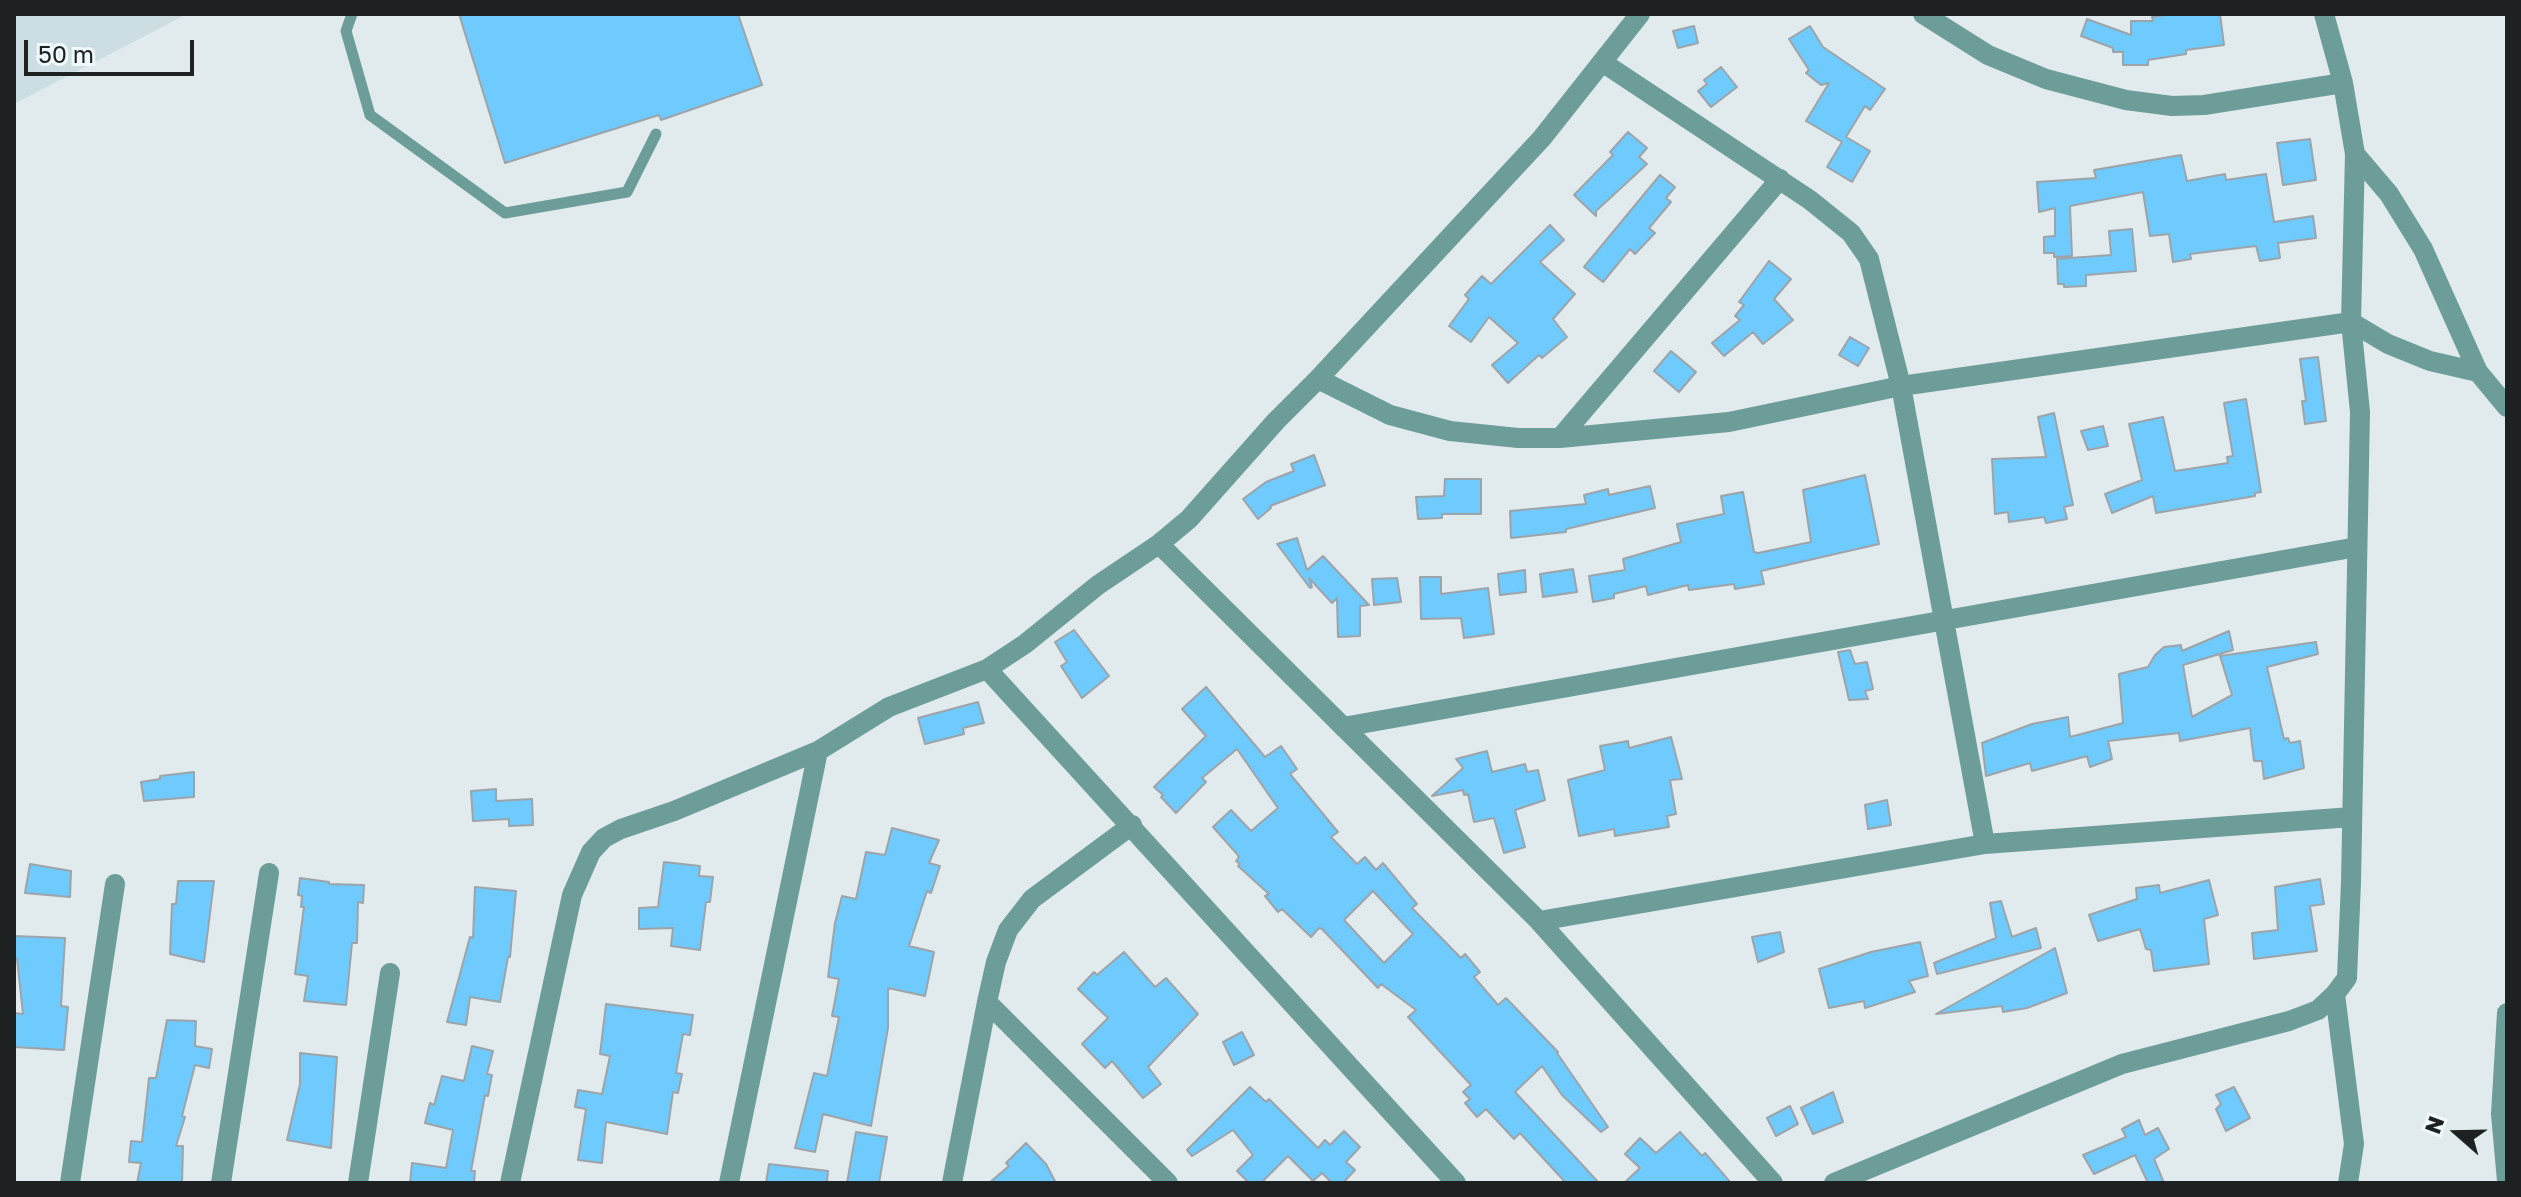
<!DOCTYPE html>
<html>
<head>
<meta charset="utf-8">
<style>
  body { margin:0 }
  #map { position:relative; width:2521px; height:1197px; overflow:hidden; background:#e1ebed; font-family:"Golos Text",sans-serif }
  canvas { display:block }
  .frame { position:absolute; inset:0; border:16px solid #1d2122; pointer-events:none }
  .north { position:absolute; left:2417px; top:1093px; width:80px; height:80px; -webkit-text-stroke:6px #eff8fa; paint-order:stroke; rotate:290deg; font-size:22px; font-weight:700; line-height:32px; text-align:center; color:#1d2122 }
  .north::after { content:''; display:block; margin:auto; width:28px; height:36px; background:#1d2122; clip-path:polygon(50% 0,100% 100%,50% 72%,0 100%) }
  .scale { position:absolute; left:24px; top:40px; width:170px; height:36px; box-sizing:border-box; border:4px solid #1d2122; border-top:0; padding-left:10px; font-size:24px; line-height:28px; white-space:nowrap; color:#1d2122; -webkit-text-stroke:6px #eff8fa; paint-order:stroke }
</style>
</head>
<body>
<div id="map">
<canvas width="2521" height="1197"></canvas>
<div class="frame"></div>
<div class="north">N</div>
<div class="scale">50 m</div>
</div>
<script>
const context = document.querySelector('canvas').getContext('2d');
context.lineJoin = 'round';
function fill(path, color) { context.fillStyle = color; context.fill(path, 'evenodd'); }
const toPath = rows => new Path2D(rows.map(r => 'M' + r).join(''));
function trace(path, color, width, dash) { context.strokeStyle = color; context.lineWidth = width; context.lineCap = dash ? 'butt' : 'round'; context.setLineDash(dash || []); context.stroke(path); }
fill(toPath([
  [14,14,187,14,14,104]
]), '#ccdee2');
const building = toPath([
  [459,14,738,14,762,85,661,120,659,115,505,163,459,14],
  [2171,14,2220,14,2224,45,2186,50,2186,54,2148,60,2148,65,2123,65,2123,52,2113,52,2113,48,2081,36,2087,19,2131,35,2131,21,2153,21,2152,17,2171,14],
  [1694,26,1698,43,1678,48,1673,31,1694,26],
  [1810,26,1823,47,1885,89,1870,110,1865,106,1846,137,1870,151,1852,182,1827,167,1842,142,1806,121,1829,83,1821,85,1806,73,1809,70,1789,39,1810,26],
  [1721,67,1737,87,1711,107,1698,91,1707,84,1704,80,1721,67],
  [1628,132,1647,148,1639,157,1647,164,1596,211,1596,216,1574,195,1613,155,1610,152,1628,132],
  [2310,139,2316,180,2283,185,2277,143,2310,139],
  [2181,155,2187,181,2225,174,2226,180,2266,174,2274,222,2313,216,2316,238,2278,243,2280,258,2260,261,2256,246,2190,254,2191,259,2173,262,2169,234,2150,236,2143,192,2070,206,2072,256,2054,257,2054,253,2044,253,2044,237,2055,236,2055,208,2039,212,2037,182,2096,178,2094,170,2181,155],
  [1660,175,1675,187,1666,198,1671,202,1649,228,1655,233,1635,254,1630,249,1603,282,1584,267,1660,175],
  [1550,225,1564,240,1540,262,1575,294,1553,319,1567,337,1542,358,1539,355,1508,383,1492,365,1518,343,1489,317,1471,342,1449,326,1469,299,1465,295,1482,276,1491,284,1550,225],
  [2132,229,2136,271,2086,275,2086,286,2064,287,2064,284,2058,284,2057,259,2111,255,2109,231,2132,229],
  [1769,261,1791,279,1774,299,1793,320,1763,344,1753,332,1724,356,1712,343,1740,320,1735,316,1744,305,1739,302,1769,261],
  [1850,337,1869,348,1858,366,1839,355,1850,337],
  [1671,351,1696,372,1679,392,1654,371,1671,351],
  [2318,357,2326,421,2305,424,2302,401,2306,401,2300,359,2318,357],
  [2246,399,2261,492,2255,493,2255,496,2156,513,2153,496,2112,513,2105,494,2142,480,2129,424,2163,417,2175,471,2228,463,2227,457,2233,456,2224,403,2246,399],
  [2054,413,2073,505,2064,507,2067,519,2046,523,2044,517,2009,522,2008,512,1995,514,1992,459,2046,457,2038,417,2054,413],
  [2103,426,2108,446,2088,450,2081,431,2103,426],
  [1314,455,1325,485,1270,506,1271,508,1258,519,1243,499,1266,482,1294,471,1291,464,1314,455],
  [1865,475,1879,544,1761,571,1764,584,1735,589,1734,584,1689,590,1688,585,1648,595,1646,586,1614,594,1614,598,1593,602,1589,576,1625,570,1623,559,1681,542,1677,524,1724,514,1721,496,1743,492,1754,552,1758,553,1811,542,1803,490,1865,475],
  [1445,479,1481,479,1481,514,1442,514,1442,518,1418,519,1416,497,1444,496,1445,479],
  [1650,486,1655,508,1566,529,1566,532,1511,538,1510,511,1586,504,1584,495,1608,489,1609,495,1650,486],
  [1297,538,1307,570,1323,556,1369,605,1360,606,1360,636,1338,637,1337,598,1332,603,1309,578,1312,587,1310,588,1277,544,1297,538],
  [1573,569,1577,592,1543,597,1540,574,1573,569],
  [1525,570,1526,592,1500,595,1498,574,1525,570],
  [1420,577,1441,577,1441,594,1488,588,1494,634,1464,638,1461,618,1421,619,1420,577],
  [1397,578,1401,602,1374,605,1372,579,1397,578],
  [1074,630,1109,676,1082,698,1061,666,1067,662,1055,642,1074,630],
  [2229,631,2233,650,2183,665,2192,717,2232,695,2220,656,2316,642,2318,654,2267,667,2284,739,2288,738,2290,743,2300,741,2304,768,2264,779,2262,761,2254,761,2250,728,2180,741,2179,733,2108,741,2112,759,2090,767,2087,756,2032,771,2030,763,1986,776,1982,743,2032,724,2068,717,2070,737,2123,723,2119,674,2148,667,2155,655,2164,647,2181,645,2182,651,2229,631],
  [1850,650,1855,664,1867,662,1873,689,1865,691,1868,699,1849,700,1838,652,1850,650],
  [1206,687,1265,757,1281,746,1297,769,1290,774,1338,832,1331,837,1357,864,1365,857,1376,870,1383,863,1417,904,1412,908,1461,958,1465,954,1480,972,1474,977,1498,1005,1506,998,1558,1052,1557,1053,1608,1127,1601,1132,1562,1095,1542,1066,1515,1092,1599,1183,1566,1183,1520,1133,1514,1139,1486,1109,1477,1117,1465,1103,1470,1099,1463,1092,1471,1085,1408,1017,1416,1010,1381,984,1378,988,1322,929,1319,928,1311,937,1282,909,1278,912,1265,896,1269,894,1238,866,1240,864,1236,861,1239,857,1237,854,1213,827,1231,810,1251,831,1278,808,1237,749,1202,778,1206,782,1176,813,1161,797,1163,795,1154,787,1206,736,1182,709,1206,687],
  [1373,891,1413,934,1384,963,1344,920,1373,891],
  [978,702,984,723,963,728,964,734,925,744,918,718,978,702],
  [1671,737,1682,779,1670,780,1676,814,1667,816,1669,827,1615,836,1614,829,1579,836,1568,780,1605,770,1600,746,1628,741,1629,748,1671,737],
  [1487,751,1492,772,1525,764,1527,772,1538,770,1545,800,1515,810,1525,847,1504,853,1494,818,1474,822,1468,794,1464,795,1463,790,1432,796,1463,768,1456,759,1487,751],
  [194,772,194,797,144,801,141,782,160,779,160,776,194,772],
  [496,789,496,801,532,799,533,825,509,826,509,819,473,821,471,791,496,789],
  [1887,800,1891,825,1868,829,1865,805,1887,800],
  [892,828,939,840,929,863,940,866,931,893,927,891,909,946,934,952,925,996,888,988,888,1028,871,1126,823,1114,815,1152,795,1148,814,1073,827,1076,839,1017,832,1016,839,979,828,977,835,923,842,896,856,899,866,852,885,855,892,828],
  [664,862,700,866,699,876,713,877,710,902,706,902,700,950,671,946,673,928,639,929,639,908,658,907,664,862],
  [30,864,71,871,70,897,25,893,30,864],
  [300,878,329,882,329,884,364,885,363,903,358,902,357,943,352,943,346,1005,304,1001,308,976,295,974,304,907,301,907,302,896,298,895,300,878],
  [2320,879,2324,904,2310,906,2317,951,2254,959,2252,933,2278,930,2275,887,2320,879],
  [2209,880,2218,915,2204,919,2209,964,2154,971,2151,950,2146,949,2140,929,2098,941,2089,915,2137,899,2136,888,2159,885,2160,893,2209,880],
  [178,881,214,881,204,962,170,954,172,904,176,904,178,881],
  [475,887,516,891,510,957,508,957,500,1002,470,997,466,1025,447,1022,470,937,473,938,475,887],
  [2001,901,2012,937,2036,928,2041,948,1937,974,1934,963,1996,938,1990,903,2001,901],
  [1780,932,1784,952,1758,962,1752,937,1780,932],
  [15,936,65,938,61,1006,68,1007,64,1050,14,1047,14,1013,23,1014,17,959,14,958,15,936],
  [1920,942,1928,976,1909,981,1915,992,1865,1008,1864,1001,1829,1008,1819,969,1871,952,1920,942],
  [2055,948,2067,993,2027,1008,2003,1012,2002,1006,1936,1014,2055,948],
  [1124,952,1155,987,1166,978,1198,1014,1148,1067,1161,1084,1143,1098,1112,1061,1105,1068,1082,1044,1108,1018,1078,989,1094,972,1097,975,1124,952],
  [606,1004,693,1015,690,1035,683,1034,676,1073,682,1074,678,1093,673,1092,667,1134,606,1122,602,1163,578,1160,586,1109,575,1107,578,1090,602,1094,610,1056,600,1054,606,1004],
  [167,1020,196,1021,195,1046,212,1049,209,1068,195,1065,182,1116,185,1117,176,1146,183,1146,182,1183,137,1183,141,1163,129,1162,131,1141,142,1142,149,1078,156,1078,167,1020],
  [1242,1032,1254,1055,1234,1065,1223,1042,1242,1032],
  [472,1046,493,1051,487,1074,492,1075,488,1096,485,1095,471,1171,475,1171,474,1183,410,1183,412,1163,446,1168,453,1130,425,1123,430,1103,434,1105,442,1076,464,1081,472,1046],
  [300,1053,337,1057,331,1148,287,1140,300,1084,300,1053],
  [1250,1087,1266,1102,1269,1099,1318,1148,1325,1140,1330,1145,1344,1131,1360,1147,1346,1162,1355,1170,1343,1183,1332,1183,1322,1173,1313,1181,1288,1156,1261,1183,1249,1183,1237,1171,1253,1155,1233,1130,1192,1156,1187,1150,1250,1087],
  [2234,1087,2250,1118,2226,1131,2216,1109,2221,1104,2216,1095,2234,1087],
  [1833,1092,1843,1122,1813,1134,1801,1108,1833,1092],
  [1790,1106,1798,1124,1776,1136,1767,1118,1790,1106],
  [2139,1120,2145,1135,2158,1128,2169,1149,2154,1159,2164,1183,2148,1183,2135,1155,2094,1174,2083,1155,2126,1137,2122,1129,2139,1120],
  [856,1132,887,1137,879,1183,847,1183,856,1132],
  [1680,1132,1702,1156,1705,1153,1731,1183,1624,1183,1640,1168,1625,1154,1640,1138,1656,1153,1680,1132],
  [1026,1143,1046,1164,1056,1183,989,1183,1009,1166,1006,1163,1026,1143],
  [769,1164,828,1171,827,1183,766,1183,769,1164]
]);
fill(building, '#6fcafd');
trace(building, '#9da4a9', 2);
trace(toPath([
  [352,14,346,31,370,115,505,213,627,192,656,134]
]), '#6d9d98', 11);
trace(toPath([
  [1923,14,1988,55,2046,79,2126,100,2172,106,2204,105,2343,83],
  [1602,62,1810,200,1851,233,1869,259,1901,386,1985,844],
  [2355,154,2389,194,2423,249,2478,372,2507,407],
  [1318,379,1390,415,1450,431,1518,438,1560,438,1729,422,1901,386,2351,322,2388,344,2430,361,2478,372],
  [1560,438,1780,179],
  [1159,544,1539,921,1773,1183],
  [987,669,1456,1183],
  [1343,727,2357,547],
  [1539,921,1985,844,2352,817],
  [2335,994,2354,1144,2348,1183],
  [987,1002,1168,1183],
  [70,1183,115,884],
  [221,1183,269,873],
  [358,1183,390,973],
  [510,1183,572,895,591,852,604,838,621,829,674,811,818,751,889,707,987,669,1025,644,1098,585,1159,544,1189,519,1276,421,1318,379,1542,138,1640,14],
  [729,1183,818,751],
  [952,1183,987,1002,996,962,1008,930,1032,899,1132,825],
  [1834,1183,2122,1064,2289,1021,2318,1010,2335,994,2347,978,2351,882,2360,412,2351,322,2355,154,2343,83,2324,14]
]), '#6d9d98', 20);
trace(toPath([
  [2507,1013,2501,1114,2507,1181]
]), '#6d9d98', 20);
</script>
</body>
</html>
